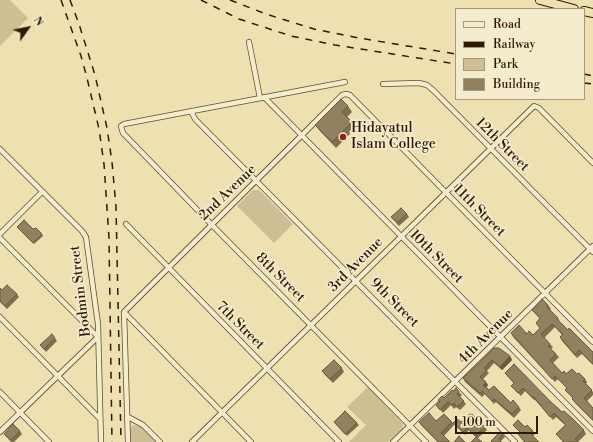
<!DOCTYPE html>
<html>
<head>
<meta charset="utf-8">
<style>
  body { margin:0 }
  #map { position:relative; width:593px; height:442px; overflow:hidden; background:#efe0b2; font-family:"Libre Bodoni",serif }
  canvas { display:block }
  .legend { position:absolute; left:455px; top:8px; width:130px; height:92px; box-sizing:border-box; background:#f5ebcd; border:1px solid #a5977c; margin:0; padding:5px 7px; list-style:none; font-size:12px; color:#2e1a02 }
  .legend li { display:flex; align-items:center; gap:8px; height:20px }
  .legend b { width:20px; border:1px solid #a5977c }
  .north { position:absolute; left:8px; top:8px; width:40px; height:40px; -webkit-text-stroke:3px #f5ebcd; paint-order:stroke; rotate:57deg; font-size:11px; font-weight:700; line-height:16px; text-align:center; color:#2e1a02 }
  .north::after { content:''; display:block; margin:auto; width:14px; height:18px; background:#2e1a02; clip-path:polygon(50% 0,100% 100%,50% 72%,0 100%) }
  .scale { position:absolute; left:455px; top:416px; width:83px; height:18px; box-sizing:border-box; border:2px solid #2e1a02; border-top:0; padding-left:5px; font-size:12px; line-height:14px; white-space:nowrap; color:#2e1a02; -webkit-text-stroke:3px #f5ebcd; paint-order:stroke }
</style>
</head>
<body>
<div id="map">
<canvas width="593" height="442"></canvas>
<ul class="legend">
<li><b style="height:5px;background:#f5ebcd"></b>Road</li>
<li><b style="height:5px;background:#2e1a02"></b>Railway</li>
<li><b style="height:11px;background:#cebe94"></b>Park</li>
<li><b style="height:11px;background:#92815e"></b>Building</li>
</ul>
<div class="north">N</div>
<div class="scale">100 m</div>
</div>
<script>
const context = document.querySelector('canvas').getContext('2d');
context.lineJoin = 'round';
function fill(path, color) { context.fillStyle = color; context.fill(path, 'evenodd'); }
const toPath = rows => new Path2D(rows.map(r => 'M' + r).join(''));
function trace(path, color, width, dash) { context.strokeStyle = color; context.lineWidth = width; context.lineCap = dash ? 'butt' : 'round'; context.setLineDash(dash || []); context.stroke(path); }
function write(font, color, halo, rows, align = 'center') {
  context.font = font + ' "Libre Bodoni",serif'; context.lineWidth = 3.5; context.setLineDash([]); context.textBaseline = 'middle'; context.strokeStyle = halo; context.fillStyle = color; for (const [text, x, y, turn = 0] of rows) {
    context.save(); context.translate(x, y); context.rotate((+turn || 0) * Math.PI / 180); context.textAlign = isNaN(turn) ? turn : align; if (halo) context.strokeText(text, 0, 0); context.fillText(text, 0, 0); context.restore();
  }
}
fill(toPath([
  [0,0,10,0,28,18,0,46],
  [253,190,259,190,293,224,274,243,237,206],
  [368,387,403,424,402,428,388,442,349,442,366,425,347,407],
  [133,425,141,427,156,442,130,442,130,429]
]), '#cebe94');
const street = toPath([
  [249,42,260,98],
  [345,82,124,124,121,126,122,130,123,133,211,224,426,442],
  [383,84,419,83,427,85,434,91,593,252],
  [264,97,593,431],
  [191,111,195,119,515,442],
  [0,149,82,231,86,237,98,324,101,442],
  [126,224,339,442],
  [0,234,42,192],
  [0,238,98,337,0,432],
  [124,312,301,136,342,95,346,94,350,95,593,342],
  [124,312,251,442],
  [124,312,128,442],
  [0,317,100,419],
  [0,392,49,442],
  [128,417,143,425,160,442],
  [192,442,534,106,539,108,593,163],
  [393,442,593,246]
]);
const highway = toPath([
  [540,0,574,9],
  [584,11,593,13]
]);
trace(street, '#5e4c2e', 6);
trace(highway, '#2e1a02', 10);
trace(street, '#f5ebcd', 4.5);
trace(highway, '#efe0b2', 8);
trace(toPath([
  [61,0,81,56,87,78,99,129,104,164,109,238,112,442],
  [70,0,79,24,95,75,107,128,112,162,116,207,121,442],
  [201,0,239,19,291,36,335,45,456,64],
  [230,0,266,14,314,29,359,38,456,54],
  [584,74,593,76],
  [584,83,593,84]
]), '#2e1a02', 1.5, [7, 7]);
fill(toPath([
  [348,106,352,112,347,117,352,122,356,128,336,148,319,130,315,125],
  [407,214,409,217,399,226,391,217],
  [18,228,42,234,43,236,34,244],
  [0,288,2,290,17,294,19,297,7,309,0,302],
  [548,305,551,309,550,310,558,318,560,322,568,330,593,352,593,365,582,354,577,358,562,341,560,337,562,335,555,327,544,338,553,347,551,349,559,357,553,363,562,373,566,374,577,374,585,379,587,382,586,384,593,392,593,395,587,401,593,408,593,421,575,403,572,399,573,398,565,390,567,388,558,379,555,382,513,337,511,333,527,334,533,335,540,328,536,323,540,319,532,310],
  [55,338,57,341,46,352,40,345],
  [494,348,510,356,512,360,502,370,494,363,487,371,489,373,483,379,488,385,486,387,489,390,511,403,519,407,521,410,514,418,496,402,494,404,485,394,482,397,465,382,463,378],
  [342,368,344,372,333,383,325,375,322,371],
  [505,373,550,401,562,412,584,430,586,434,578,442,563,442,556,434,565,425,556,417,553,420,535,400,534,400,525,391,521,396,511,386,514,383],
  [453,391,459,392,462,395,460,397,466,404,460,410,456,407,454,409,451,405,443,413,436,405,439,402,438,400,444,398],
  [471,415,475,417,477,420,476,421,480,425,485,427,487,430,478,438,476,437,469,430,465,435,453,423,461,422],
  [436,421,452,422,454,425,444,436,450,442,438,442,421,425,419,422],
  [334,422,357,423,359,425,347,436],
  [513,425,525,427,533,431,535,434,533,436,539,442,524,442,518,434,520,432],
  [20,431,22,434,14,442,11,442,4,434],
  [503,434,505,437,501,441,502,442,491,442]
]), '#7e6f51');
fill(toPath([
  [510,356,512,360,502,370,500,367],
  [486,382,488,385,486,388,483,385]
]), '#665a42');
const building = toPath([
  [341,99,348,106,342,112,352,122,332,142,315,125,341,99],
  [401,208,407,214,397,223,391,217,401,208],
  [24,220,33,229,36,228,42,234,33,243,17,227,24,220],
  [7,285,17,294,5,306,0,301,0,288,2,290,7,285],
  [542,299,548,305,547,307,558,318,557,319,568,330,569,328,593,352,593,364,579,350,575,355,560,337,563,334,552,324,541,334,550,344,548,346,556,354,550,360,562,373,564,371,566,374,572,369,577,374,579,373,585,379,583,381,592,390,584,398,593,408,593,420,572,399,573,398,565,390,567,388,555,376,552,379,511,333,519,325,527,334,529,331,533,335,540,328,536,323,540,318,532,310,542,299],
  [52,334,55,338,44,349,40,345,52,334],
  [494,348,499,348,510,356,500,367,492,360,484,368,487,370,480,377,486,382,483,385,489,390,494,386,511,403,513,400,519,407,512,414,494,399,492,401,482,391,480,393,463,378,494,348],
  [334,360,342,368,330,379,322,371,334,360],
  [514,364,550,401,562,412,564,411,573,419,584,430,575,439,577,442,564,442,556,434,566,425,554,413,550,417,533,396,532,397,523,388,518,393,511,386,514,383,505,373,514,364],
  [456,388,459,392,457,394,464,401,457,407,454,403,452,405,448,402,440,410,436,405,440,402,438,400,442,396,444,398,452,390,453,391,456,388],
  [345,411,357,423,345,434,334,422,345,411],
  [429,413,436,421,444,414,452,422,441,433,450,442,438,442,419,422,429,413],
  [470,414,471,415,472,414,475,417,474,419,480,425,481,423,485,427,475,436,467,428,463,432,453,423,457,419,461,422,470,414],
  [518,420,525,427,527,425,533,431,530,433,539,442,525,442,518,434,520,432,513,425,518,420],
  [13,424,20,431,11,440,4,434,13,424],
  [500,432,503,434,499,439,501,441,500,442,492,442,491,441,500,432],
  [459,436,465,442,454,442,459,436],
  [476,437,482,442,471,442,476,437]
]);
fill(building, '#92815e');
trace(building, '#665a42', 1);
for (const [x, y, r, color] of [
  [343,137,4,"#8f2418"]
]) { const dot = new Path2D(); dot.arc(x, y, r, 0, 2 * Math.PI); context.fillStyle = color; context.fill(dot); trace(dot, '#f5ebcd', 1.5); }
write('14px', '#2e1a02', '#f5ebcd', [
  ["Hidayatul",351,129],
  ["Islam College",351,145]
], 'left');
write('14px', '#2e1a02', '#f5ebcd', [
  ["12th Street",502,145,45],
  ["2nd Avenue",228,193,-44],
  ["11th Street",479,211,45],
  ["10th Street",436,257,45],
  ["3rd Avenue",356,265,-45],
  ["8th Street",280,278,45],
  ["Bodmin Street",81,291,-97],
  ["9th Street",394,303,45],
  ["7th Street",240,326,45],
  ["4th Avenue",486,337,-45]
]);
</script>
</body>
</html>
